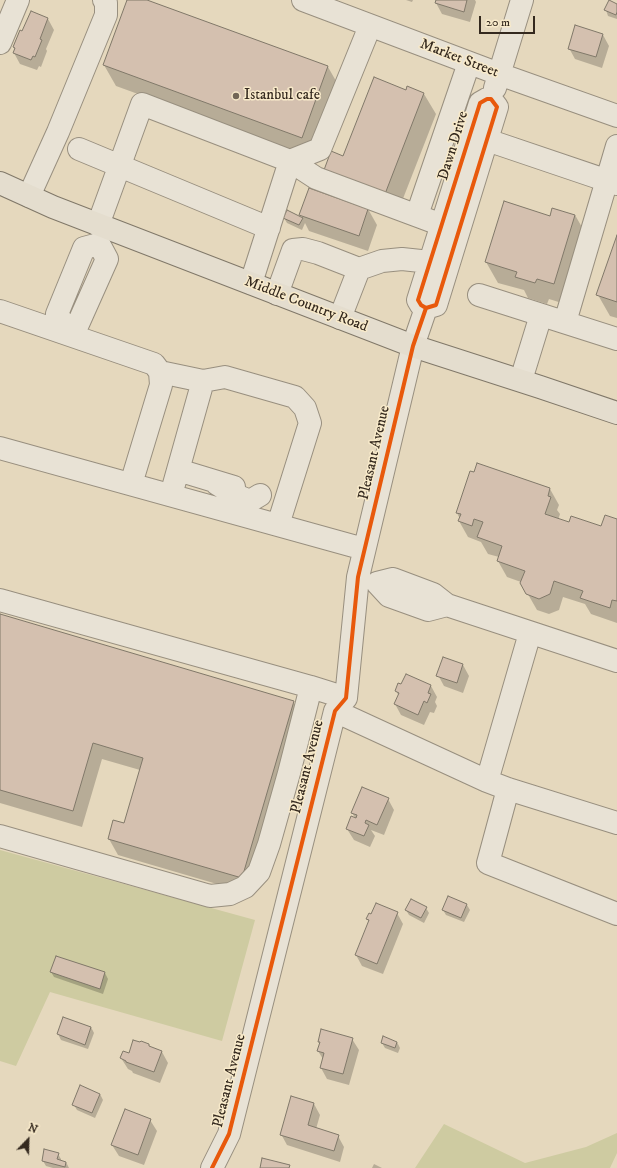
<!DOCTYPE html>
<html>
<head>
<meta charset="utf-8">
<style>
  body { margin:0 }
  #map { position:relative; width:617px; height:1168px; overflow:hidden; background:#e5d8bd; font-family:"IM FELL DW Pica",serif }
  canvas { display:block }
  .north { position:absolute; left:8px; top:1120px; width:40px; height:40px; -webkit-text-stroke:3px #f8eaca; paint-order:stroke; rotate:23deg; font-size:11px; font-weight:700; line-height:16px; text-align:center; color:#34291e }
  .north::after { content:''; display:block; margin:auto; width:14px; height:18px; background:#34291e; clip-path:polygon(50% 0,100% 100%,50% 72%,0 100%) }
  .scale { position:absolute; left:479px; top:16px; width:56px; height:18px; box-sizing:border-box; border:2px solid #34291e; border-top:0; padding-left:5px; font-size:12px; line-height:14px; white-space:nowrap; color:#34291e; -webkit-text-stroke:3px #f8eaca; paint-order:stroke }
</style>
</head>
<body>
<div id="map">
<canvas width="617" height="1168"></canvas>
<div class="north">N</div>
<div class="scale">20 m</div>
</div>
<script>
const context = document.querySelector('canvas').getContext('2d');
context.lineJoin = 'round';
function fill(path, color) { context.fillStyle = color; context.fill(path, 'evenodd'); }
const toPath = rows => new Path2D(rows.map(r => 'M' + r).join(''));
function trace(path, color, width, dash) { context.strokeStyle = color; context.lineWidth = width; context.lineCap = dash ? 'butt' : 'round'; context.setLineDash(dash || []); context.stroke(path); }
function write(font, color, halo, rows, align = 'center') {
  context.font = font + ' "IM FELL DW Pica",serif'; context.lineWidth = 3; context.setLineDash([]); context.textBaseline = 'middle'; context.strokeStyle = halo; context.fillStyle = color; for (const [text, x, y, turn = 0] of rows) {
    context.save(); context.translate(x, y); context.rotate((+turn || 0) * Math.PI / 180); context.textAlign = isNaN(turn) ? turn : align; if (halo) context.strokeText(text, 0, 0); context.fillText(text, 0, 0); context.restore();
  }
}
fill(toPath([
  [0,850,255,920,222,1041,50,992,16,1066,0,1061],
  [444,1124,525,1163,586,1147,617,1133,617,1153,610,1168,415,1168]
]), '#cecba1');
fill(toPath([
  [128,0,144,0,328,67,340,88,314,158,116,86,104,65],
  [406,0,413,0,412,2],
  [437,0,475,0,476,2,470,22,442,14,436,3],
  [617,5,617,19,608,16,606,10],
  [32,12,48,19,54,30,46,49,47,51,41,67,39,66,37,70,20,64,14,53,15,50,14,47,23,32],
  [603,35,609,46,602,68,575,59,569,48],
  [408,87,424,94,436,114,397,214,344,157,406,91],
  [368,209,377,225,368,251,309,231,305,223,302,230,287,223,284,218,287,212,303,219,300,214],
  [575,215,587,236,565,304,549,299,547,304,528,298,524,290,498,283,486,262,551,217],
  [617,238,617,318,610,316,598,295],
  [550,489,559,505,557,510,560,514,558,520,570,524,602,528,617,520,617,623,591,614,585,604,563,597,559,610,549,614,537,610,521,582,507,577,498,561,499,557,488,554,481,542,468,537,459,521,460,519,457,513],
  [0,615,293,702,303,718,251,894,118,855,109,839,125,824,140,770,102,759,82,827,0,803],
  [463,665,469,676,463,693,444,686,438,675],
  [431,686,437,697,435,702,437,706,434,713,430,712,424,725,401,715,395,704,399,696,396,691],
  [388,799,394,810,384,835,371,830,375,836,370,847,354,840,347,829,356,819,352,813],
  [467,905,470,910,464,922,446,915,443,910],
  [426,908,429,913,424,923,409,915,406,910],
  [397,913,403,924,383,974,362,966,356,955,369,922,367,919],
  [56,957,105,973,108,979,103,994,54,977,51,972],
  [64,1018,91,1027,94,1033,88,1049,61,1040,58,1034],
  [352,1039,359,1050,349,1085,327,1079,321,1068,323,1059,318,1051,320,1044,319,1041],
  [397,1042,400,1048,398,1053,385,1048,382,1043],
  [149,1045,150,1048,162,1052,168,1063,160,1083,133,1073,132,1071,128,1069,121,1058],
  [100,1094,103,1100,95,1118,77,1110,74,1105],
  [314,1104,320,1115,316,1129,338,1136,344,1147,340,1162,287,1145,281,1134],
  [150,1120,157,1131,144,1165,119,1156,112,1145],
  [58,1154,61,1159,61,1161,66,1162,69,1168,53,1168,46,1166,43,1161],
  [374,1164,382,1168,372,1168]
]), '#0003');
const building = toPath([
  [127,0,147,0,328,66,302,138,103,65,127,0],
  [436,0,467,0,464,12,435,3,436,0],
  [609,0,617,4,617,12,616,15,604,10,609,0],
  [31,11,48,18,40,39,42,40,35,57,33,56,31,60,13,53,15,48,13,47,20,30,22,31,31,11],
  [575,25,603,34,596,57,568,49,575,25],
  [374,77,406,90,407,86,424,93,385,194,324,170,331,151,343,156,374,77],
  [309,188,368,209,359,236,299,215,309,188],
  [504,201,550,216,552,208,575,215,554,284,537,279,535,283,515,277,517,272,485,262,504,201],
  [287,210,303,218,299,225,283,218,287,210],
  [617,235,617,302,596,295,617,235],
  [477,463,550,488,548,496,551,497,545,514,569,522,571,516,601,526,605,515,617,519,617,601,612,600,610,608,580,598,583,591,554,581,550,594,539,599,526,594,520,583,525,571,497,561,502,546,477,537,483,522,474,519,472,526,458,521,461,514,456,513,470,471,474,472,477,463],
  [0,614,294,701,242,878,108,839,113,820,124,823,143,758,93,743,73,811,0,790,0,614],
  [443,657,463,664,457,683,436,676,443,657],
  [406,674,431,685,428,693,431,694,427,703,424,701,418,715,394,704,399,693,395,691,398,683,401,684,406,674],
  [362,787,389,798,377,825,366,820,365,823,369,825,364,836,346,829,351,816,356,818,357,815,351,813,362,787],
  [448,896,467,904,461,918,442,910,448,896],
  [411,899,427,907,421,918,405,910,411,899],
  [376,903,398,912,377,964,355,955,369,920,366,919,369,913,371,914,376,903],
  [56,956,105,972,100,989,50,972,56,956],
  [63,1017,91,1027,85,1045,57,1034,63,1017],
  [321,1029,353,1038,343,1074,320,1068,324,1053,317,1051,320,1042,318,1042,321,1029],
  [383,1036,397,1042,395,1048,381,1043,383,1036],
  [133,1040,140,1042,141,1041,149,1044,149,1046,162,1051,154,1072,126,1062,126,1061,120,1058,123,1051,129,1053,133,1040],
  [80,1085,100,1094,92,1113,72,1105,80,1085],
  [291,1096,314,1103,308,1125,339,1135,334,1151,280,1135,291,1096],
  [125,1109,151,1119,138,1155,111,1145,125,1109],
  [44,1149,59,1153,57,1159,66,1162,65,1167,42,1161,44,1149],
  [262,1158,290,1165,289,1168,260,1168,262,1158]
]);
fill(building, '#d4c0af');
trace(building, '#807869', 1);
const minor = toPath([
  [303,0,499,74,617,116],
  [0,43,18,0],
  [495,88,522,0],
  [487,99,491,99,497,107,436,305,426,308,421,305,418,300,480,103,487,99],
  [487,140,617,184],
  [79,149,269,228],
  [29,196,58,132,106,15,106,3,104,0],
  [417,215,469,63],
  [98,225,142,104,290,161,316,178,442,225],
  [99,244,107,259,78,324,65,326,57,314,84,248,99,244],
  [251,283,290,161,320,149,370,26],
  [277,294,293,250,303,249,318,253,359,269,382,261,402,259,430,262],
  [479,295,617,339],
  [0,311,154,364,160,372,161,385,131,484],
  [340,318,359,269],
  [565,322,617,146],
  [160,372,203,381,225,377,295,397,305,408,310,423,278,525],
  [521,380,541,315],
  [0,448,364,549],
  [178,470,234,487],
  [217,484,233,494,250,501,260,495],
  [171,495,203,381],
  [393,579,433,594,447,605,428,610,389,596,377,583,393,579],
  [0,600,311,687],
  [447,605,617,661],
  [530,633,487,781,508,789,617,823],
  [335,711,487,781],
  [508,789,488,863,617,914],
  [0,836,210,896,230,894,245,887,259,872,269,844,289,773,311,687,346,698],
  [212,1168,229,1134,335,711,346,698,358,577,413,346,426,308]
]);
const major = toPath([
  [0,183,53,207,413,346,540,387,617,413]
]);
trace(minor, '#988f7f', 24);
trace(major, '#807869', 24);
trace(minor, '#e8e2d5', 22);
trace(major, '#e4ddce', 22);
trace(toPath([
  [487,99,491,99,497,107,436,305,426,308,421,305,418,300,480,103,487,99],
  [212,1168,229,1134,335,711,346,698,358,577,413,346,426,308]
]), '#e8590c', 4);
for (const [x, y, r, color] of [
  [236,96,4,"#726656"]
]) { const dot = new Path2D(); dot.arc(x, y, r, 0, 2 * Math.PI); context.fillStyle = color; context.fill(dot); trace(dot, '#f8eaca', 1.5); }
write('15px', '#34291e', '#f8eaca', [
  ["Market Street",459,59,21],
  ["Dawn Drive",454,146,-73],
  ["Middle Country Road",306,305,21],
  ["Pleasant Avenue",375,453,-77],
  ["Pleasant Avenue",308,767,-76],
  ["Pleasant Avenue",230,1081,-76]
]);
write('15px', '#34291e', '#f8eaca', [
  ["Istanbul cafe",244,96]
], 'left');
</script>
</body>
</html>
